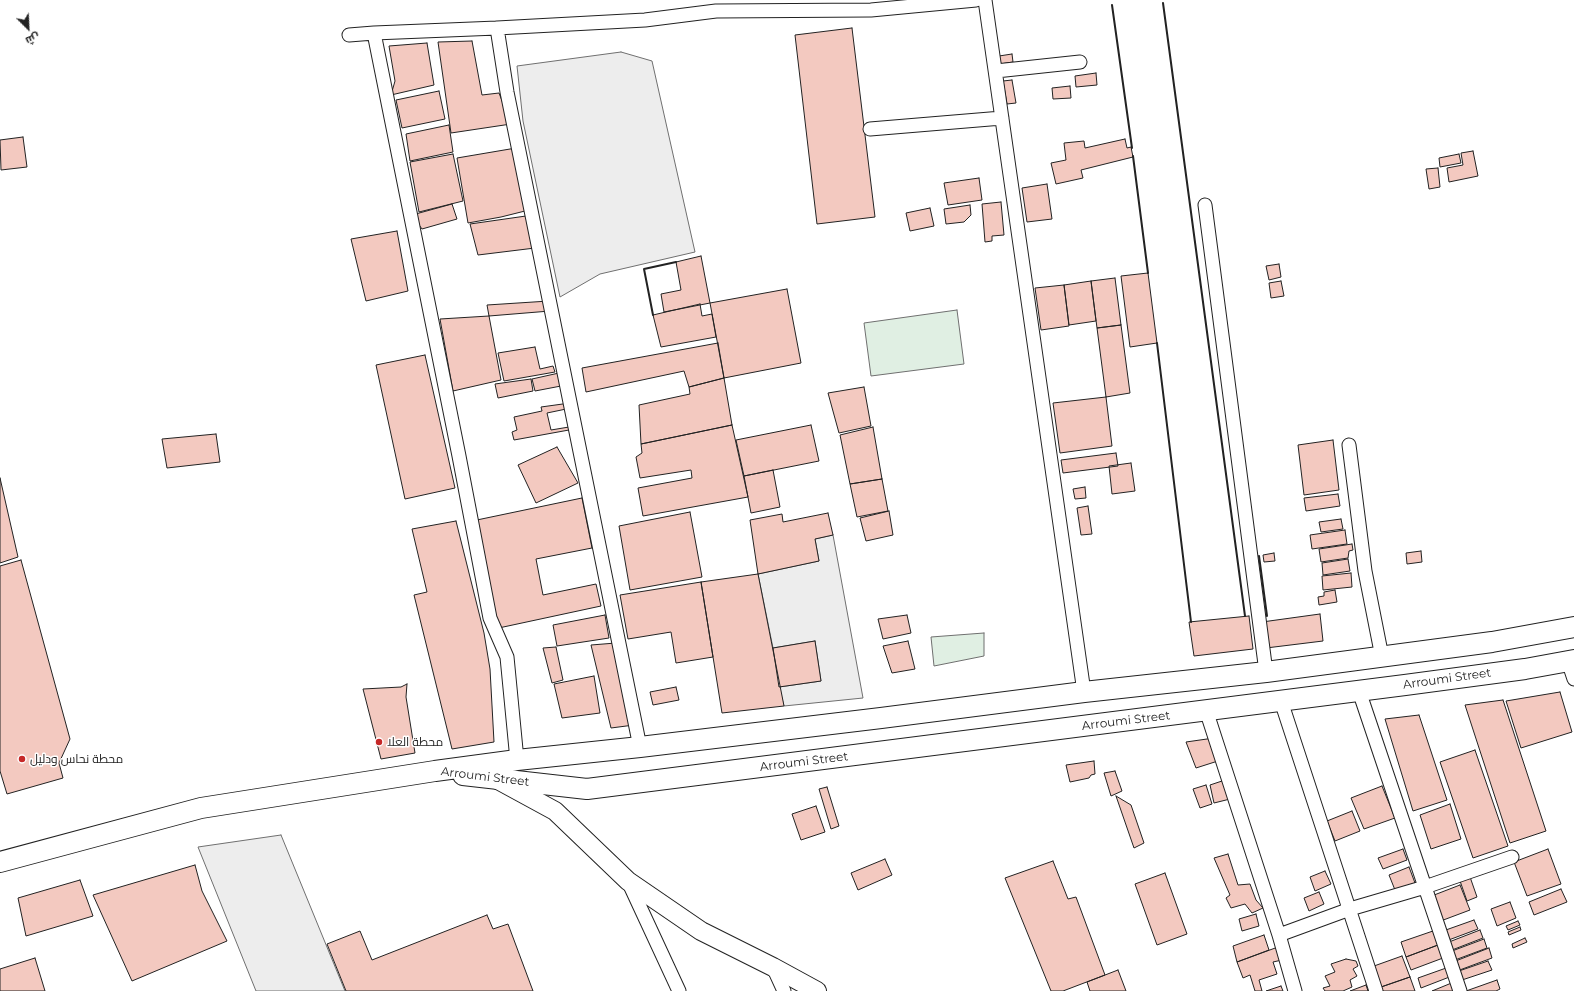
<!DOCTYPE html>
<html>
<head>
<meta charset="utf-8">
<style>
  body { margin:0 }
  #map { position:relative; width:1574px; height:991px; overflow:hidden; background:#fff; font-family:Montserrat,Cairo,sans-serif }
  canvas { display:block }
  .north { position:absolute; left:8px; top:8px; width:40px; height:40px; -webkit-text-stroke:3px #fff; paint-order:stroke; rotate:156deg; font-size:11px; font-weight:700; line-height:16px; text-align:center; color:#222 }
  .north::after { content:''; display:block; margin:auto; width:14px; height:18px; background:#222; clip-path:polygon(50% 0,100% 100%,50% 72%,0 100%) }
</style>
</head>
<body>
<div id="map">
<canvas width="1574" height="991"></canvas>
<div class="north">ش</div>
</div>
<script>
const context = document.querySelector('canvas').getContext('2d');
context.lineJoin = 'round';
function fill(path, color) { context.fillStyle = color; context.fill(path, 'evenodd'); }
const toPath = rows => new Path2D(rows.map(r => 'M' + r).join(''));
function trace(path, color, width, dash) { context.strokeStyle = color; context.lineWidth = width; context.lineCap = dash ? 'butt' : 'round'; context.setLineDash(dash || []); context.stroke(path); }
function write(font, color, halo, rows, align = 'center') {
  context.font = font + ' Montserrat,Cairo,sans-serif'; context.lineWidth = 3; context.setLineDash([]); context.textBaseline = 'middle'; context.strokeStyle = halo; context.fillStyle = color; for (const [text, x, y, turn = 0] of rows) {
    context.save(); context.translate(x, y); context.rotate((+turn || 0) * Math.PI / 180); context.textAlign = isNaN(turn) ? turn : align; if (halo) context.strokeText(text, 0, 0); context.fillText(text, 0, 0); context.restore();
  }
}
const green = toPath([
  [957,310,964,364,871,376,864,323,957,310],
  [984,633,984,656,934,666,931,637,984,633]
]);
fill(green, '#e0efe3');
trace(green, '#6f6f6f', 1);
const parking = toPath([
  [621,52,652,61,695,252,600,274,560,297,523,121,517,66,621,52],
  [833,535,863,698,784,706,779,687,821,681,815,641,773,648,758,574,819,561,815,539,833,535],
  [281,835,345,991,256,991,198,847,281,835]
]);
fill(parking, '#ededed');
trace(parking, '#6f6f6f', 1);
const building = toPath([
  [852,28,875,217,817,224,795,35,852,28],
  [472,41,482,95,499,93,511,124,451,133,438,42,472,41],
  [427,43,434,85,391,95,395,81,389,46,427,43],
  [1012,54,1013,62,1000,64,999,56,1012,54],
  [1096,73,1097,85,1076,87,1075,76,1096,73],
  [1012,80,1016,103,1007,104,1003,81,1012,80],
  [1070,86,1071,98,1053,99,1052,88,1070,86],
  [439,91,445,119,402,128,396,100,439,91],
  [449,125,453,152,410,161,406,134,449,125],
  [23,137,27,167,1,170,0,140,23,137],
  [1125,139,1127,148,1131,147,1133,157,1081,170,1083,178,1056,184,1051,163,1066,160,1064,143,1084,141,1085,148,1125,139],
  [516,148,529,210,501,217,468,223,457,158,516,148],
  [1473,151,1478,176,1449,182,1447,168,1463,165,1461,153,1473,151],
  [453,154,463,201,419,212,410,162,453,154],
  [1459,154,1461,163,1440,167,1439,158,1459,154],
  [1438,168,1440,187,1429,189,1426,169,1438,168],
  [979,178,982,200,948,205,944,183,979,178],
  [1047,184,1052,219,1027,222,1022,188,1047,184],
  [1001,202,1004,235,992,236,992,241,985,242,982,204,1001,202],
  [452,204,457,219,422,229,412,215,452,204],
  [970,205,971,215,964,222,946,224,944,209,970,205],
  [930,208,934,226,910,231,906,213,930,208],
  [526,216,535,248,478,255,470,224,526,216],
  [397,231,408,291,366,301,351,239,397,231],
  [701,256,710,303,664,312,661,294,681,290,676,262,701,256],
  [1279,264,1281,277,1269,280,1266,266,1279,264],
  [1148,273,1157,343,1130,347,1121,276,1148,273],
  [1115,278,1121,325,1097,328,1091,281,1115,278],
  [1091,281,1096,321,1069,325,1064,285,1091,281],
  [1281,281,1284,296,1271,298,1269,283,1281,281],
  [1064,285,1069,326,1041,330,1035,288,1064,285],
  [787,289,801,363,724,378,710,303,787,289],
  [549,301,550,311,489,316,487,305,549,301],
  [700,304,702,316,712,314,716,337,661,347,653,315,700,304],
  [489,316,501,380,453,391,440,319,489,316],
  [1121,325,1130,393,1106,397,1097,328,1121,325],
  [718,343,724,378,689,387,684,371,586,392,582,368,718,343],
  [535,347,540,369,553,366,555,372,504,381,498,353,535,347],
  [425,355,455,488,405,499,376,365,425,355],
  [559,373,561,386,535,391,532,379,559,373],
  [724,378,732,425,641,444,639,405,690,394,689,387,724,378],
  [531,379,533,391,498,398,495,384,531,379],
  [864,387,871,426,839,433,828,393,864,387],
  [1106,397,1112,446,1060,453,1053,403,1106,397],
  [570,403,571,408,547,413,551,430,569,427,569,430,514,440,512,432,517,430,514,417,542,411,541,407,570,403],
  [732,425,748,497,643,516,638,488,692,478,691,470,640,478,636,457,642,453,641,444,732,425],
  [811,425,819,461,744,476,736,440,811,425],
  [873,427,882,479,850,484,840,435,873,427],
  [216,434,220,462,167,468,162,439,216,434],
  [1333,440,1339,490,1304,495,1298,445,1333,440],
  [557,447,578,483,536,503,518,465,557,447],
  [1116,453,1118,466,1063,473,1061,460,1116,453],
  [1131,463,1135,491,1112,494,1109,466,1131,463],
  [773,470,780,507,751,513,744,476,773,470],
  [0,478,18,557,0,563,0,478],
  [882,479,888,511,857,517,850,484,882,479],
  [1085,487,1086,498,1075,499,1073,489,1085,487],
  [1338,494,1340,506,1306,511,1304,498,1338,494],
  [582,498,592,548,536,559,543,595,596,584,601,606,494,629,472,521,582,498],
  [1088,506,1092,534,1081,535,1077,508,1088,506],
  [889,511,893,535,866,541,860,518,889,511],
  [690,512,702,577,630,590,619,526,690,512],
  [828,513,833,535,815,539,819,561,758,574,750,520,782,514,783,522,828,513],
  [1341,519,1343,529,1321,532,1319,522,1341,519],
  [456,521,484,633,490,669,494,742,452,749,414,595,427,592,412,529,456,521],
  [1345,530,1347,544,1312,549,1310,535,1345,530],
  [1352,544,1353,550,1349,551,1348,558,1321,562,1319,549,1352,544],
  [1421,551,1422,562,1407,564,1406,553,1421,551],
  [1274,553,1275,561,1264,562,1263,555,1274,553],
  [1348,559,1350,571,1323,575,1322,563,1348,559],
  [21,560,70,739,59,763,63,778,7,794,0,771,0,566,21,560],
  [1351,573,1352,587,1323,590,1322,576,1351,573],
  [758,574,784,706,722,713,701,582,758,574],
  [701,582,713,657,676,663,671,632,628,639,620,595,701,582],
  [1335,590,1337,602,1319,605,1318,597,1324,596,1324,592,1335,590],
  [1320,614,1323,641,1266,648,1262,622,1320,614],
  [605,615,609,638,557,646,553,625,605,615],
  [907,615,911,633,883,639,878,619,907,615],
  [1249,616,1253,649,1194,656,1189,622,1249,616],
  [815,641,821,681,779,687,773,648,815,641],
  [908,641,915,669,892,673,883,646,908,641],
  [616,643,634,725,611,728,591,645,616,643],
  [556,647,563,680,552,683,543,648,556,647],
  [594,676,600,713,562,718,554,684,594,676],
  [407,684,406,697,415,753,381,759,363,689,401,687,407,684],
  [676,687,679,700,653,705,650,692,676,687],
  [1560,692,1572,732,1521,748,1506,701,1560,692],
  [1503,700,1546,831,1510,843,1465,705,1503,700],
  [1419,715,1447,800,1413,811,1385,719,1419,715],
  [1214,738,1221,760,1196,768,1186,742,1214,738],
  [1475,750,1508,846,1473,858,1440,762,1475,750],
  [1094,761,1095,774,1091,775,1089,778,1070,782,1066,765,1094,761],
  [1115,771,1122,791,1111,796,1104,773,1115,771],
  [1228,779,1234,798,1214,803,1210,785,1228,779],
  [1206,785,1212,804,1200,808,1193,789,1206,785],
  [1382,786,1395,818,1364,829,1351,798,1382,786],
  [827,787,839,826,831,829,819,789,827,787],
  [1116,796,1131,805,1144,843,1134,848,1116,796],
  [1450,804,1461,839,1431,849,1420,815,1450,804],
  [816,806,825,832,801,840,792,814,816,806],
  [1352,811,1360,831,1335,841,1327,821,1352,811],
  [1403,849,1407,860,1383,869,1378,858,1403,849],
  [1548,849,1561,884,1527,896,1514,862,1548,849],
  [1228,854,1238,885,1250,884,1256,900,1263,908,1252,913,1245,904,1231,908,1226,898,1230,895,1214,858,1228,854],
  [885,859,892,875,858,890,851,873,885,859],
  [1053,861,1068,899,1076,897,1105,975,1063,991,1051,991,1005,878,1053,861],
  [195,865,202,891,227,941,132,981,93,895,195,865],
  [1409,867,1415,883,1395,890,1389,875,1409,867],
  [1325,871,1331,884,1315,891,1310,877,1325,871],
  [1165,873,1187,934,1157,945,1135,884,1165,873],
  [1469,874,1477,897,1467,901,1459,878,1469,874],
  [80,880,93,916,26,936,18,898,80,880],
  [1460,885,1470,910,1438,922,1429,897,1460,885],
  [1561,889,1567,902,1534,915,1529,902,1561,889],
  [1319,892,1324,904,1309,911,1304,898,1319,892],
  [1510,902,1516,918,1497,926,1491,909,1510,902],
  [1256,914,1259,926,1242,931,1239,919,1256,914],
  [487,915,493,929,508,924,533,991,346,991,327,944,360,931,372,960,487,915],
  [1474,920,1478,929,1446,941,1443,931,1474,920],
  [1518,921,1520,925,1508,930,1506,926,1518,921],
  [1520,927,1521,930,1509,935,1508,932,1520,927],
  [1480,930,1483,938,1452,950,1449,942,1480,930],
  [1433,931,1438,945,1406,957,1401,942,1433,931],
  [1264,935,1269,950,1237,962,1233,946,1264,935],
  [1525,938,1527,942,1513,948,1512,944,1525,938],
  [1484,939,1487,948,1455,960,1452,951,1484,939],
  [1438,945,1443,958,1411,970,1406,957,1438,945],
  [1278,947,1282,960,1273,962,1277,974,1259,980,1262,991,1255,991,1250,975,1243,978,1237,962,1278,947],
  [1489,948,1492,958,1457,971,1453,962,1489,948],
  [1402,956,1410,977,1381,987,1374,966,1402,956],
  [35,958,45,991,0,991,0,969,35,958],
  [1346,959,1356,961,1358,966,1353,969,1357,976,1350,980,1352,987,1343,991,1325,991,1323,988,1330,986,1325,976,1335,972,1331,964,1346,959],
  [1488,961,1492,970,1459,981,1456,972,1488,961],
  [1449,967,1452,976,1421,988,1418,978,1449,967],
  [1118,970,1126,991,1090,991,1087,982,1118,970],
  [1410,977,1415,991,1383,991,1381,987,1410,977],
  [1497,980,1500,989,1496,991,1466,991,1497,980],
  [1454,982,1458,991,1432,991,1454,982],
  [1366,985,1368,991,1350,991,1366,985],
  [1281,986,1283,991,1266,991,1281,986]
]);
fill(building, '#f3c9c0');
trace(building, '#222', 1);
const minor = toPath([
  [985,0,1084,692],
  [497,28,507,92,640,747],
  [374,33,459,456,490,618,507,657,517,760],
  [349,35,374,33,497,28,645,20,716,11,871,10,976,0],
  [996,71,1080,62],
  [870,129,1002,118],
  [1205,205,1266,672],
  [1349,445,1365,571,1382,657],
  [1568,661,1574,679],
  [1359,691,1460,991],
  [1281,701,1376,991],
  [1206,710,1279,935,1295,991],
  [628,881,679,991],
  [1279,935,1350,909,1425,887,1512,857],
  [773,967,784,991]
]);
const secondary = toPath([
  [498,780,555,811,628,881,701,931,773,967,817,991]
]);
const primary = toPath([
  [463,775,587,789,1405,685,1525,669,1574,660],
  [0,862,201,808,435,771,517,760,640,747,881,718,1084,692,1266,672,1492,642,1574,627]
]);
trace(minor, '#222', 15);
trace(secondary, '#222', 20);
trace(primary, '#222', 22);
trace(minor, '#fff', 13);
trace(secondary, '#fff', 18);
trace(primary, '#fff', 20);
trace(toPath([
  [1163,3,1245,616],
  [1112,5,1132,148],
  [1133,156,1148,273],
  [653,315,644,269,676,262],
  [1157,343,1191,622],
  [1259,556,1267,616]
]), '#222', 2);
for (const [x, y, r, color] of [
  [379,742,4,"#c62828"],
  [22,759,4,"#c62828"]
]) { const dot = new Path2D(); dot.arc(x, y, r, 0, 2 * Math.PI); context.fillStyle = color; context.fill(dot); trace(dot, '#fff', 1.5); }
write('12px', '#222', '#fff', [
  ["Arroumi Street",1447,679,-8],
  ["Arroumi Street",1126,721,-7],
  ["Arroumi Street",804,762,-7],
  ["Arroumi Street",485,777,7]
]);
write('12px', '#222', '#fff', [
  ["محطة العلا",387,742],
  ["محطة نحاس ودليل",30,759]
], 'left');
</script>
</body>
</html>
